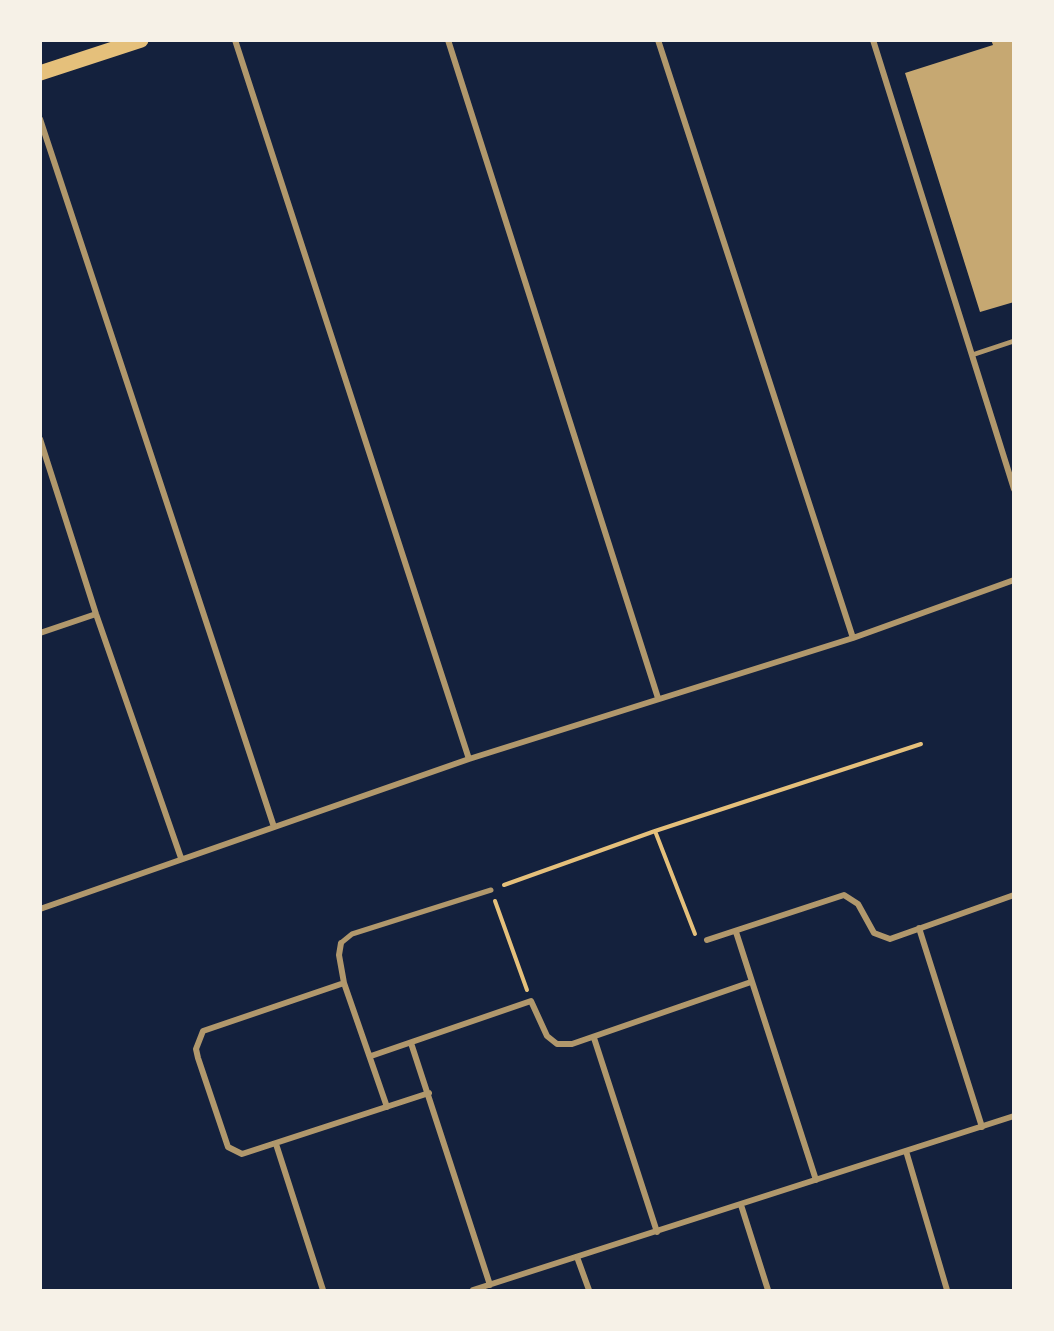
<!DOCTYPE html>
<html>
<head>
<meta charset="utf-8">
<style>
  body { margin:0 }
  #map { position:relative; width:1054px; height:1331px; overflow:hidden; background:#14213d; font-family:"Roboto Condensed",sans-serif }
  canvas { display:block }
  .frame { position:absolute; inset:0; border:42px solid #f6f1e7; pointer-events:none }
</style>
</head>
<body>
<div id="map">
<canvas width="1054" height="1331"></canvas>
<div class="frame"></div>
</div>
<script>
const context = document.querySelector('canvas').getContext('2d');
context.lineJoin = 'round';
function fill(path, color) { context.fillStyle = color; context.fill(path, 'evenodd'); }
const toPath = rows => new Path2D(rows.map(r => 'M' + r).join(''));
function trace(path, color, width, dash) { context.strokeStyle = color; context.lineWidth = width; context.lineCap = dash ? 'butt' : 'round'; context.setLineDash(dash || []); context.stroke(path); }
fill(toPath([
  [991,40,1014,40,1014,302,980,312,905,73,993,45]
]), '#c6a872');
trace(toPath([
  [655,831,695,934],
  [504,885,655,831,921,744],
  [495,901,527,990]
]), '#e5c07b', 4);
trace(toPath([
  [972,355,1014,341]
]), '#b1986c', 4.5);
trace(toPath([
  [341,943,352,934,491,890]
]), '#b1986c', 5);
trace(toPath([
  [235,40,469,759],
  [448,40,658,698],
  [658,40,853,638],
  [873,40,1014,489],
  [40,119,274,827],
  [40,439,96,614,181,858],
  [40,633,96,614],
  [40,909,469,759,853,638,1014,580],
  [919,928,982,1127],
  [736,932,816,1180],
  [707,940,844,895,858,904,874,933,890,939,1014,895],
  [341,943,339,955,344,983,387,1107],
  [344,983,203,1031,196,1049,198,1058,228,1147,242,1154,429,1093],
  [594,1038,657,1232],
  [411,1043,490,1285],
  [371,1056,531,1001,547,1036,557,1044,572,1044,751,982],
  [276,1144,323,1290],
  [906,1151,947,1290],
  [741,1205,768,1290],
  [577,1257,589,1290],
  [473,1290,1014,1116]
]), '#b1986c', 6);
trace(toPath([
  [40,73,141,40]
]), '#e5c07b', 15);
</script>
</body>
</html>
